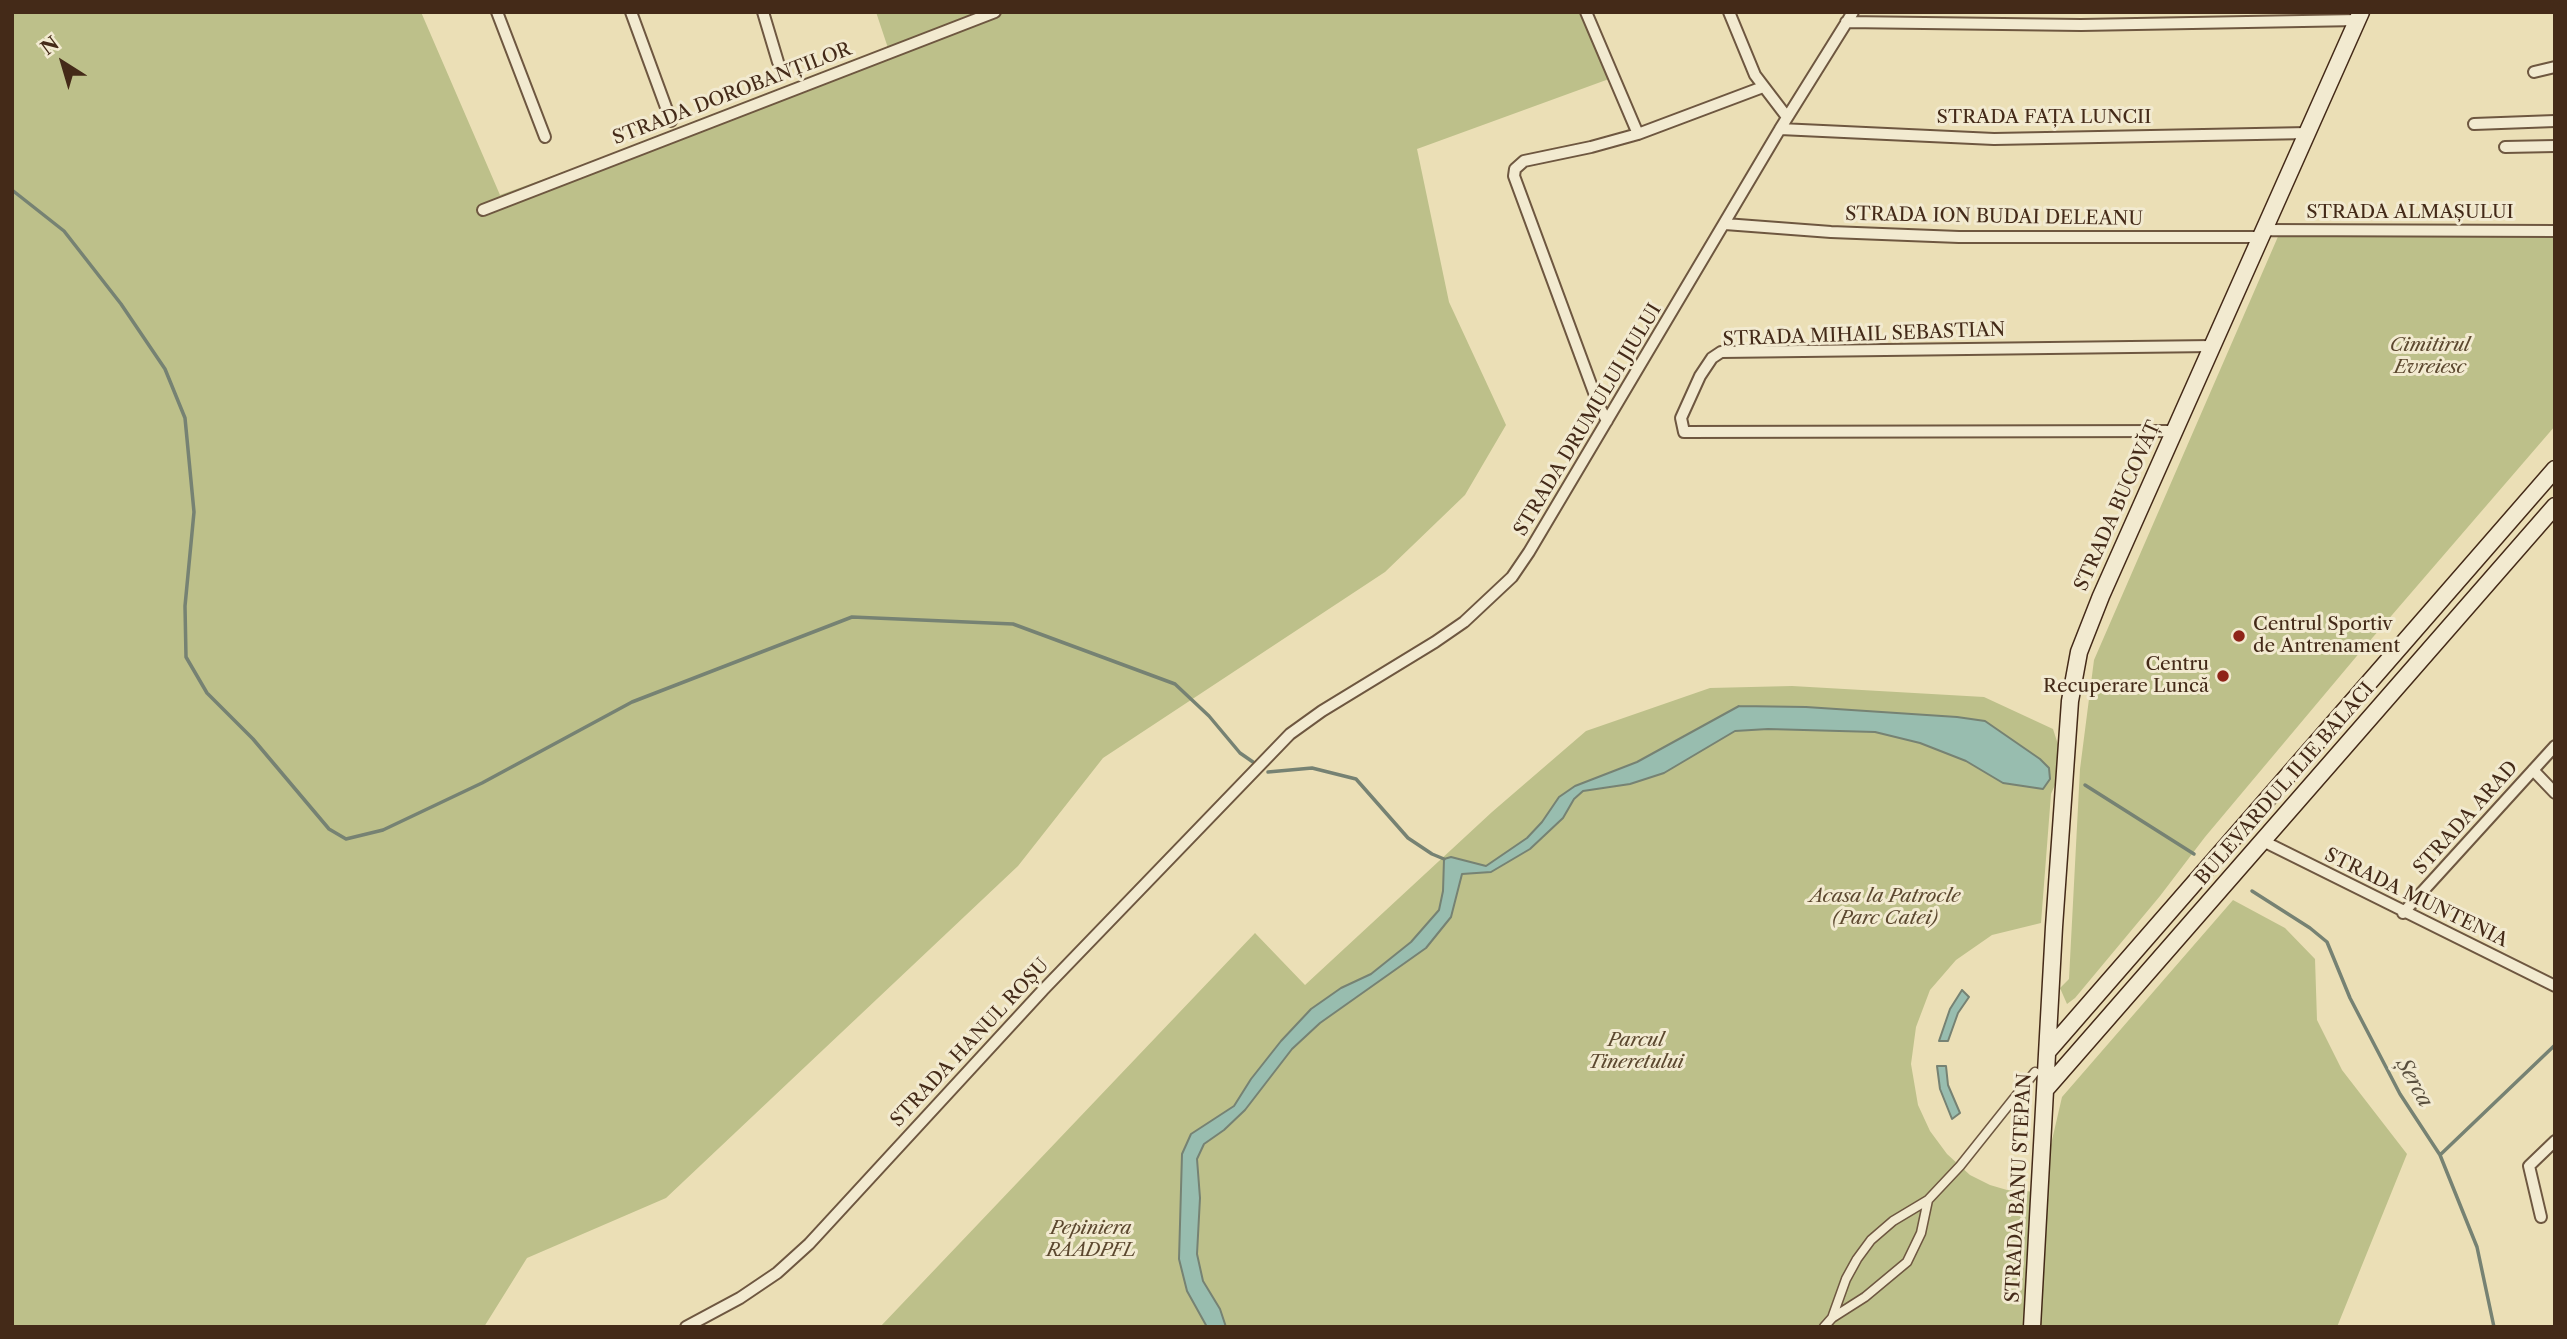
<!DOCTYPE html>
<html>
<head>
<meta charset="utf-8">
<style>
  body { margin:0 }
  #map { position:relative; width:2567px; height:1339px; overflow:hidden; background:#ebdfb6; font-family:"Libre Caslon Text",serif }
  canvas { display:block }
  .frame { position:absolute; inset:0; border:14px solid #442a18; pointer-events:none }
  .north { position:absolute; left:28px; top:28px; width:70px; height:70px; -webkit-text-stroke:5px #f2ead0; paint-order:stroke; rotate:323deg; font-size:19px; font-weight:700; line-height:28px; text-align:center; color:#442a18 }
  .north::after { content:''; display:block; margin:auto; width:24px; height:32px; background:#442a18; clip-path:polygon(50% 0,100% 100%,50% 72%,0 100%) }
</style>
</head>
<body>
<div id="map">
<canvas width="2567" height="1339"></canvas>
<div class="frame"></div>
<div class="north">N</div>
</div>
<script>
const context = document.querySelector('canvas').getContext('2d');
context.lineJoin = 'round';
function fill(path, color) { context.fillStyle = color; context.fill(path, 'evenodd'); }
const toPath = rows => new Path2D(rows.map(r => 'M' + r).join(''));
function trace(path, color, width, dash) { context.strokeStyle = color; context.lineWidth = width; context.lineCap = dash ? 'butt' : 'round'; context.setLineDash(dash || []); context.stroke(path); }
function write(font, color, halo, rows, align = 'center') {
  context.font = font + ' "Libre Caslon Text",serif'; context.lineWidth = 6; context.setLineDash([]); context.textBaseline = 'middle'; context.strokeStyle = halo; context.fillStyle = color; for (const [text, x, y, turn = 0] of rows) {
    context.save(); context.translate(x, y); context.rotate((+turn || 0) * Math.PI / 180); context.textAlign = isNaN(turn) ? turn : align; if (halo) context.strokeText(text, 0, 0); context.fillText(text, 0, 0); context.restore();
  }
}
fill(toPath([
  [12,12,421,12,500,195,890,54,876,12,1580,12,1609,79,1417,149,1449,302,1506,425,1465,495,1385,572,1103,758,1018,866,666,1198,527,1258,484,1327,12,1327],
  [2280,232,2555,232,2555,426,2361,651,2205,837,2160,896,2075,998,2067,1004,2060,988,2069,979,2080,769,2094,660],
  [1792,686,1984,697,2053,729,2062,757,2057,780,2051,794,2041,923,1992,935,1956,960,1930,990,1916,1027,1911,1064,1918,1105,1930,1131,1947,1154,1970,1175,1990,1185,2007,1190,2040,1192,2062,1097,2233,900,2285,928,2315,959,2317,1020,2342,1070,2407,1154,2337,1327,880,1327,1255,933,1305,985,1492,812,1586,731,1710,688]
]), '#bdc08a');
const water = toPath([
  [1739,706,1806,707,1957,717,1985,721,2040,759,2049,768,2050,779,2043,789,2003,783,1966,761,1920,743,1875,732,1768,729,1735,731,1664,773,1630,784,1583,791,1574,799,1563,818,1530,849,1491,872,1462,874,1451,917,1426,948,1320,1023,1292,1049,1245,1110,1224,1130,1204,1144,1197,1159,1200,1198,1197,1254,1203,1281,1220,1309,1226,1327,1207,1327,1187,1291,1179,1259,1182,1154,1191,1134,1234,1106,1251,1079,1281,1041,1311,1009,1341,988,1371,974,1411,942,1439,910,1443,891,1444,859,1451,857,1486,866,1527,838,1542,822,1559,797,1575,786,1637,762,1739,706],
  [1962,990,1969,997,1958,1013,1948,1041,1939,1041,1950,1009,1962,990],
  [1937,1066,1946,1066,1948,1085,1960,1113,1952,1119,1940,1089,1937,1066]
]);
fill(water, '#98bdaf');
trace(water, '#768273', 2);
trace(toPath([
  [12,190,64,231,121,304,165,369,185,418,194,512,185,606,186,657,207,693,253,739,329,829,346,839,383,830,482,783,632,702,852,617,1013,624,1175,684,1209,716,1240,753,1253,762],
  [1268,772,1312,768,1356,779,1408,838,1432,854,1444,859],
  [2085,785,2194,854],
  [2252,891,2310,928,2327,942,2350,998,2400,1094,2440,1155,2477,1247,2494,1327],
  [2440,1155,2555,1045]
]), '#768273', 3.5);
const pedestrian = toPath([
  [1832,1318,1846,1279,1857,1259,1871,1240,1893,1221,1928,1200],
  [1824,1327,1832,1318,1865,1297,1907,1262,1921,1233,1928,1200,1960,1166,2035,1072]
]);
const minor = toPath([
  [497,12,545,137],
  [631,12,671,121],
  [763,12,778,62],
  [1586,12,1638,134],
  [1729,12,1755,75,1787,117],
  [1846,22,2081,25,2358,20],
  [2534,72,2555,67],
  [2474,124,2555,121],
  [1780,129,1994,139,2308,133],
  [2505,147,2555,146],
  [483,210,995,12],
  [1725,224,1831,232,1959,237,2262,237],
  [2265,230,2555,231],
  [1607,421,1599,406,1514,176,1515,169,1524,161,1591,147,1638,134,1763,87],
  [2175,431,1684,432,1681,418,1700,376,1712,358,1721,352,2213,346],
  [2533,770,2555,793],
  [2263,841,2555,986],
  [2403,913,2555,746],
  [2541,1217,2529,1166,2555,1141],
  [686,1327,740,1298,777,1273,809,1244,1043,990,1290,734,1322,711,1435,642,1464,622,1512,577,1529,552,1780,129,1853,12]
]);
const secondary = toPath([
  [2048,1051,2555,469],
  [2045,1090,2555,506],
  [2032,1327,2054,927,2070,701,2079,652,2101,596,2361,12]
]);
trace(pedestrian, '#6e5740', 11);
trace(minor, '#6e5740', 14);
trace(secondary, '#442a18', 19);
trace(pedestrian, '#f2ead0', 8);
trace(minor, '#f2ead0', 10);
trace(secondary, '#f2ead0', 16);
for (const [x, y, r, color] of [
  [2239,636,7,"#8f2418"],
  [2223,676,7,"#8f2418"]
]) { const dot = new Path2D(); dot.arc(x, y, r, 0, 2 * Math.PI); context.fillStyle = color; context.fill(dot); trace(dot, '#f2ead0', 2.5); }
write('19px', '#442a18', '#f2ead0', [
  ["STRADA DOROBANȚILOR",732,94,-21],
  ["STRADA FAȚA LUNCII",2044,118],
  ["STRADA ALMAȘULUI",2410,213],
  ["STRADA ION BUDAI DELEANU",1994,217,1],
  ["STRADA MIHAIL SEBASTIAN",1864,335,-2],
  ["STRADA DRUMULUI JIULUI",1588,420,-59],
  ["STRADA BUCOVĂȚ",2118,506,-66],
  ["BULEVARDUL ILIE BALACI",2285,784,-49],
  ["STRADA ARAD",2466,818,-48],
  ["STRADA MUNTENIA",2416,898,26],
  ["STRADA HANUL ROȘU",970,1043,-47],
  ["STRADA BANU STEPAN",2019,1188,-87]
]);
write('italic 19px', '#5c482f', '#f2ead0', [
  ["Cimitirul",2430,346],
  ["Evreiesc",2430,368],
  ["Acasa la Patrocle",1885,897],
  ["(Parc Catei)",1885,919],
  ["Parcul",1636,1041],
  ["Tineretului",1636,1063],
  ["Pepiniera",1091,1229],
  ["RAADPFL",1091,1251]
]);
write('19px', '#442a18', '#f2ead0', [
  ["Centrul Sportiv",2253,625],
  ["de Antrenament",2253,647],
  ["Centru",2209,665,"right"],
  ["Recuperare Luncă",2209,687,"right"]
], 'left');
write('italic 21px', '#594f3e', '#f2ead0', [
  ["Șerca",2414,1083,61]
]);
</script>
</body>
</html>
